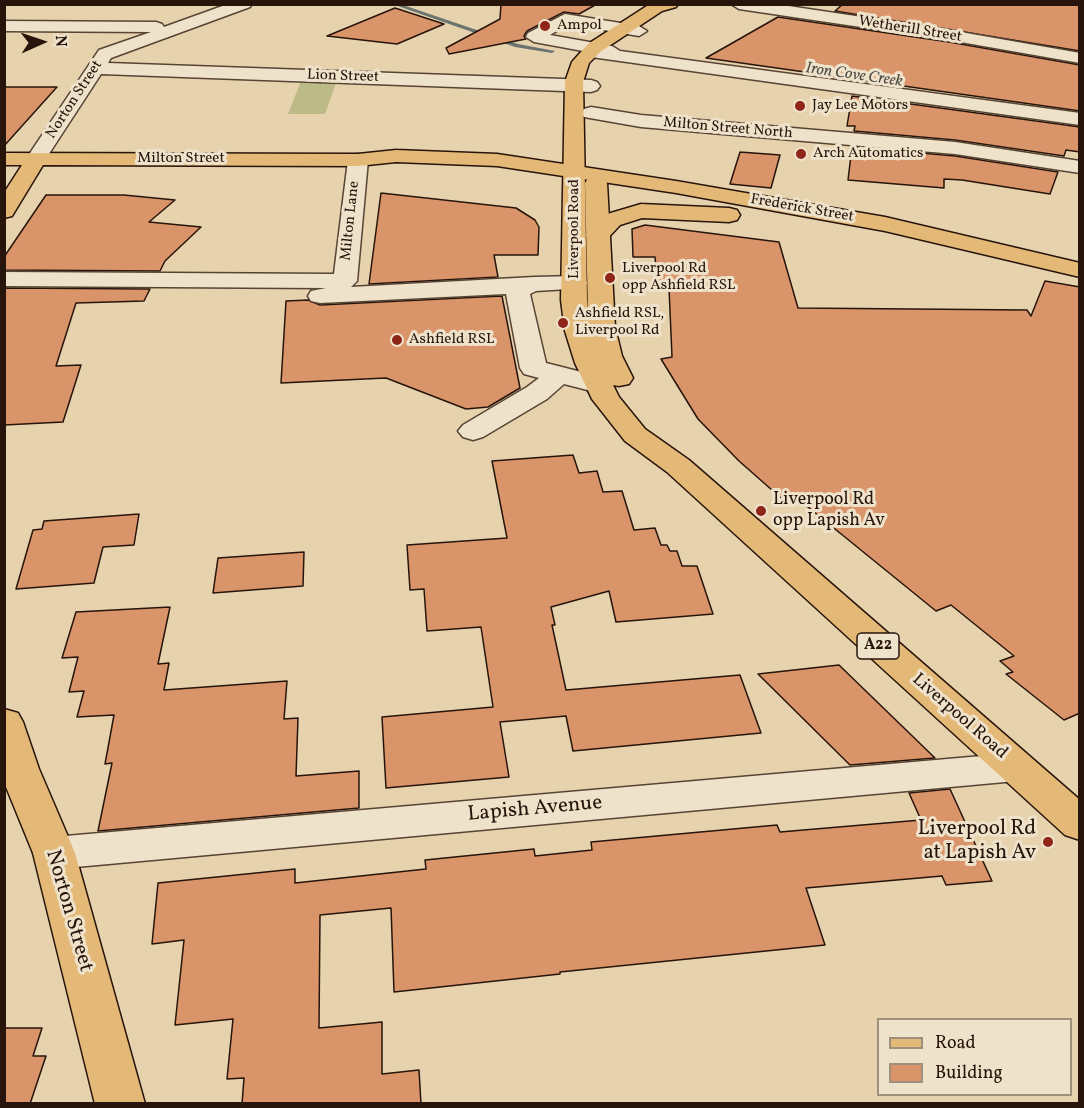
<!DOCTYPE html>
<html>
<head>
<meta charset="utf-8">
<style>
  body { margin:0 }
  #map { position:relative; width:1084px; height:1108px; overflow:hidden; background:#e7d2ae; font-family:Vollkorn,serif }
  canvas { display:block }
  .frame { position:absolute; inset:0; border:6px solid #27140b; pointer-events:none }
  .legend { position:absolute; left:877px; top:1018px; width:195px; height:78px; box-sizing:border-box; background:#efe2ca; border:2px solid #9f907e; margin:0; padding:8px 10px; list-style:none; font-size:18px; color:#27140b }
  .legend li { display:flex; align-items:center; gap:12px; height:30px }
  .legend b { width:30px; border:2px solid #9f907e }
  .north { position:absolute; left:12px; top:12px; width:60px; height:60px; -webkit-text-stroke:4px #efe2ca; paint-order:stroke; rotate:87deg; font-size:16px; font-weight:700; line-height:24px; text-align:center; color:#27140b }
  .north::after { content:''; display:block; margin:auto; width:21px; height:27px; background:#27140b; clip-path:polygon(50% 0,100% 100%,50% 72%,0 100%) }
</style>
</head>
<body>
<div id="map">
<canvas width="1084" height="1108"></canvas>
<div class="frame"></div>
<ul class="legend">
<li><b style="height:8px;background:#e4b977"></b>Road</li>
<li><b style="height:16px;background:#d99469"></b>Building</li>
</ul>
<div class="north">N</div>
</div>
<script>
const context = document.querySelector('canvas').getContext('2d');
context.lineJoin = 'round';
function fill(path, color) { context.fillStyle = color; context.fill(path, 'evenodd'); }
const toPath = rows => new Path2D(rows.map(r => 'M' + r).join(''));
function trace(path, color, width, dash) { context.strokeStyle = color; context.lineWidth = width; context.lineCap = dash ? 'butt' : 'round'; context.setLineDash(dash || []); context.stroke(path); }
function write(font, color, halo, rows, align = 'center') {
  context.font = font + ' Vollkorn,serif'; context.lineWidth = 6; context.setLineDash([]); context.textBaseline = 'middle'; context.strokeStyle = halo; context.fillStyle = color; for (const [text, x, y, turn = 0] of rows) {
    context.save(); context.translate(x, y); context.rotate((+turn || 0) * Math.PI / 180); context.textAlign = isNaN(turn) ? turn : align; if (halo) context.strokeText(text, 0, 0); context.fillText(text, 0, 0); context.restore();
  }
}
fill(toPath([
  [301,81,336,83,325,114,288,114]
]), '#bcba86');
fill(toPath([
  [392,4,400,4,518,44,555,51,552,53,515,47,392,4]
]), '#6b756f');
const building = toPath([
  [501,4,597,4,579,14,564,12,527,31,524,36,526,39,449,54,446,48,500,19,501,4],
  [843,4,1080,4,1080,51,835,11,843,4],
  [395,8,444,24,397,44,327,36,395,8],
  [778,17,949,42,1080,65,1080,111,706,58,778,17],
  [4,87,57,87,4,146,4,87],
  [852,96,1080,127,1080,152,1066,150,1064,156,955,140,854,131,855,126,847,126,852,96],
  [852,147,955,156,1058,172,1050,194,962,180,944,179,944,188,848,180,852,147],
  [740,152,780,155,771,188,730,184,740,152],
  [381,193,516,208,535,220,539,227,538,255,494,255,498,277,369,284,381,193],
  [46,195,124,195,175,200,149,222,201,227,165,261,160,271,4,270,4,257,46,195],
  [645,225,779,242,798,308,1027,310,1031,316,1045,281,1080,287,1080,713,1064,720,1006,674,1013,672,1000,661,1014,656,951,605,936,611,798,499,791,494,781,498,739,461,698,419,661,359,672,357,669,288,658,288,655,257,633,257,632,229,645,225],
  [4,288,150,289,144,301,76,303,56,366,81,365,63,422,4,425,4,288],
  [502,296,520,388,488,407,466,409,386,378,281,383,286,301,308,300,320,305,502,296],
  [573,455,579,473,597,471,603,492,622,491,634,530,655,528,661,545,667,545,670,551,677,551,682,566,697,566,713,614,616,622,609,591,551,607,555,625,552,625,566,690,740,675,761,733,573,751,566,716,500,722,509,777,386,788,382,717,493,707,481,627,427,631,424,589,410,590,407,545,507,538,492,461,573,455],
  [139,514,134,545,103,547,94,583,16,589,33,530,42,529,44,521,139,514],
  [304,552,303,586,213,593,218,558,304,552],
  [170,607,158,664,169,663,164,690,287,681,284,719,298,718,296,776,359,771,359,808,98,831,112,763,105,764,114,715,77,717,84,691,69,692,78,657,62,658,76,612,170,607],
  [839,665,935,758,850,765,758,674,839,665],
  [950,789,992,881,946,885,942,876,806,888,825,945,560,972,560,974,394,992,391,908,320,915,319,1028,382,1022,382,1074,419,1070,421,1104,242,1104,244,1078,227,1079,233,1019,175,1025,184,940,152,944,158,883,295,869,295,883,426,869,425,860,534,849,535,856,592,850,591,842,777,825,780,832,921,820,909,793,950,789],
  [4,1028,42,1028,33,1056,46,1056,30,1104,4,1104,4,1028]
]);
fill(building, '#d99469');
trace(building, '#27140b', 1.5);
const minor = toPath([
  [228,4,252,4,250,7,111,58,108,63,591,80,597,82,600,86,597,90,591,92,101,74,43,163,36,165,29,163,26,159,99,50,151,32,4,31,4,21,156,22,162,24,164,27,228,4],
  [731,4,775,4,949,30,1080,53,1080,63,949,40,739,9,731,4],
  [565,14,639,26,647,31,639,36,568,24,550,35,612,46,620,51,1080,113,1080,125,591,57,585,56,583,51,534,42,526,37,528,33,565,14],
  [591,107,641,115,955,142,1080,161,1080,173,955,154,641,127,584,117,581,113,584,109,591,107],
  [358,154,365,156,368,160,357,281,351,287,534,277,575,276,584,278,587,283,584,288,536,291,530,294,546,363,609,379,613,385,609,391,599,393,564,384,547,399,483,437,473,440,463,437,458,431,463,425,527,387,539,378,524,374,520,368,506,294,320,303,311,301,308,296,311,291,326,288,4,286,4,272,334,274,348,160,351,156,358,154],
  [1016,753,1030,757,1036,767,1030,777,1016,781,54,869,39,865,33,853,39,841,54,837,1016,753]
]);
const major = toPath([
  [396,150,497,154,676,181,885,217,1080,263,1080,277,885,231,676,193,497,166,396,162,358,166,43,165,12,216,4,218,4,193,22,165,4,165,4,153,358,154,396,150],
  [641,204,729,208,737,210,740,215,737,220,729,222,642,218,620,225,606,240,598,242,590,240,586,235,604,215,641,204],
  [4,709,18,713,23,722,39,769,75,853,145,1104,95,1104,33,853,4,782,4,709]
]);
const highway = toPath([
  [650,4,678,4,676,7,662,11,600,52,589,63,583,82,587,300,588,312,585,183,588,178,596,177,604,178,607,183,615,327,622,356,633,378,629,384,619,386,613,385,619,397,645,429,689,460,1080,800,1080,840,1065,835,667,472,625,441,592,399,575,363,565,331,561,300,565,82,572,62,588,44,650,4]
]);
trace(minor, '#574434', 3);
trace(major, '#27140b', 3);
trace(highway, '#27140b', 3);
fill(minor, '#efe2ca');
fill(major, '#e4b977');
fill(highway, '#e4b977');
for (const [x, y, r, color] of [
  [545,26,6,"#8f2418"],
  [800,106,6,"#8f2418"],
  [801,154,6,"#8f2418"],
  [610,278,6,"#8f2418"],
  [563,323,6,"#8f2418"],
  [397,340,6,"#8f2418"],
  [761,511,6,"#8f2418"],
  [1048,842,6,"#8f2418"]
]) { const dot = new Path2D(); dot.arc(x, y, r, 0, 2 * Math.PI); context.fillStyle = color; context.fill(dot); trace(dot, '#efe2ca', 2); }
write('15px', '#27140b', '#efe2ca', [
  ["Ampol",557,26],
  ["Jay Lee Motors",812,106],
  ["Arch Automatics",813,154],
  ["Liverpool Rd",622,269],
  ["opp Ashfield RSL",622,286],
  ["Ashfield RSL,",575,314],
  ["Liverpool Rd",575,331],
  ["Ashfield RSL",409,340]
], 'left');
write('15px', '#27140b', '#efe2ca', [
  ["Wetherill Street",910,30,9],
  ["Lion Street",343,77,2],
  ["Norton Street",75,100,-57],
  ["Milton Street North",728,129,5],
  ["Milton Street",181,159],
  ["Frederick Street",802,209,10],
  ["Milton Lane",351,221,-84],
  ["Liverpool Road",575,229,-90]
]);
write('italic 16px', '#4f4d45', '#efe2ca', [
  ["Iron Cove Creek",854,76,8]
]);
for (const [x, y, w] of [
  [878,646,42]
]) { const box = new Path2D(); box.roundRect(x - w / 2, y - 13, w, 26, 4.5); context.fillStyle = '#efe2ca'; context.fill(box); trace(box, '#27140b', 1.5); }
write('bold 16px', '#27140b', null, [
  ["A22",878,646]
]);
write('18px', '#27140b', '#efe2ca', [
  ["Liverpool Rd",773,501],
  ["opp Lapish Av",773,522]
], 'left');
write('18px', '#27140b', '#efe2ca', [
  ["Liverpool Road",959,717,41]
]);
write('21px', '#27140b', '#efe2ca', [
  ["Lapish Avenue",535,810,-5],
  ["Norton Street",68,911,74]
]);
write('21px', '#27140b', '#efe2ca', [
  ["Liverpool Rd",1036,830],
  ["at Lapish Av",1036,854]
], 'right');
</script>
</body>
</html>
